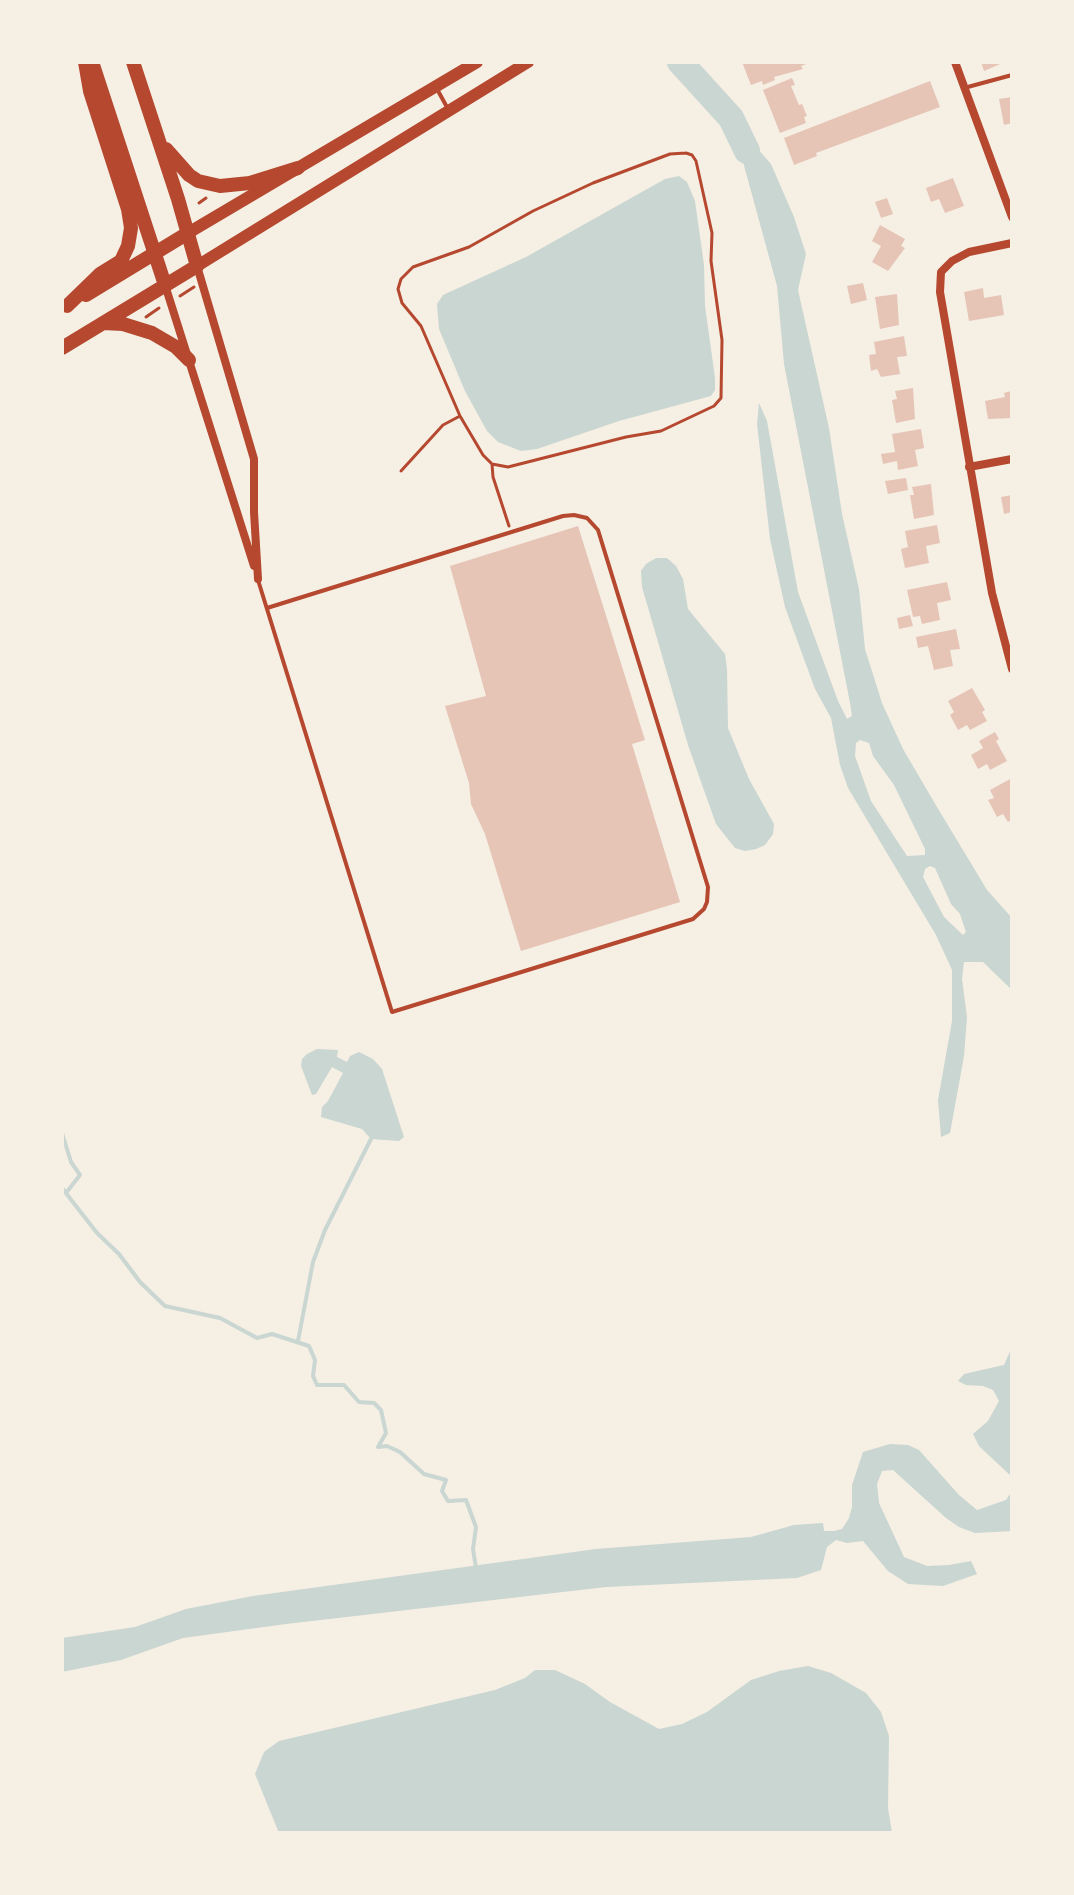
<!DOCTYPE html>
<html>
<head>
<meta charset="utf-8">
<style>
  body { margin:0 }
  #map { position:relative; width:1074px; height:1895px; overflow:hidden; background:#f6efe4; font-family:"IBM Plex Sans",sans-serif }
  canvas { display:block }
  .frame { position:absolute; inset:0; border:64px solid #f6efe4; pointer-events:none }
</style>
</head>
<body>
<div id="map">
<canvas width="1074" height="1895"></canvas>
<div class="frame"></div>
</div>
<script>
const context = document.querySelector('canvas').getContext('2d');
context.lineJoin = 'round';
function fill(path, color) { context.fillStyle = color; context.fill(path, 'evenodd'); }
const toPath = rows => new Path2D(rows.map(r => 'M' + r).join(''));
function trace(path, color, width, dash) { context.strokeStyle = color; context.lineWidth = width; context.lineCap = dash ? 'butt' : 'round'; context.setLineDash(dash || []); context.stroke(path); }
fill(toPath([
  [731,118,771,164,794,217,806,254,798,290,829,428,842,514,859,589,865,649,882,703,903,749,934,802,987,890,1012,918,1012,990,983,962,964,962,962,979,967,1017,964,1056,950,1133,941,1137,938,1100,952,1021,952,970,936,935,848,788,840,765,831,718,815,689,785,607,770,539,757,424,759,403,767,421,798,592,838,701,847,719,852,716,850,703,784,364,777,286],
  [860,740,869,743,873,756,894,785,925,849,925,855,907,856,871,801,855,756,856,743],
  [930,866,935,868,951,904,960,914,966,932,963,935,944,917,923,877,925,869],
  [679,176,687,182,695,201,704,265,705,306,715,378,715,390,711,396,619,421,537,449,521,451,498,442,487,431,465,391,439,329,437,304,443,295,526,257,665,179],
  [656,558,667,558,676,566,683,579,688,609,725,654,727,669,728,728,749,779,774,824,773,834,765,845,756,849,745,851,735,848,716,824,688,745,642,587,641,571,646,564],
  [317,1049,338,1050,337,1057,347,1062,350,1056,359,1052,373,1059,382,1069,404,1137,399,1141,371,1139,362,1129,321,1117,322,1107,328,1101,343,1073,332,1067,316,1094,312,1095,301,1066,302,1059,307,1054],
  [1012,1347,1012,1484,1011,1476,979,1446,973,1434,988,1421,999,1401,993,1390,983,1386,966,1385,958,1381,964,1374,1004,1365],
  [890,1444,908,1445,919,1450,959,1495,977,1510,1006,1500,1012,1491,1012,1531,975,1533,959,1527,946,1518,893,1470,882,1471,877,1484,879,1503,904,1557,927,1566,949,1565,971,1561,977,1574,943,1586,908,1584,888,1571,863,1541,847,1543,836,1540,827,1547,821,1570,797,1578,606,1587,286,1624,183,1638,121,1660,62,1672,62,1638,135,1627,186,1609,253,1596,596,1549,751,1537,794,1525,823,1523,824,1531,834,1531,842,1529,849,1518,852,1507,852,1485,863,1452],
  [808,1666,831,1673,866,1693,881,1712,889,1736,888,1808,892,1833,279,1833,255,1774,264,1752,279,1741,495,1690,525,1678,535,1670,555,1670,585,1684,610,1702,659,1729,682,1724,707,1712,751,1680,779,1671]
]), '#c9d6d2');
trace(toPath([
  [62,1133,71,1162,80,1175,66,1193],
  [62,1188,97,1233,119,1254,140,1282,165,1306,220,1318,257,1338,272,1334,309,1346,315,1360,313,1376,317,1385,344,1385,359,1402,374,1403,381,1410,386,1433,378,1447,387,1446,400,1452,424,1474,446,1480,442,1491,448,1501,466,1500,476,1527,473,1549,476,1568],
  [298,1341,313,1262,325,1230,371,1139]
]), '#c9d6d2', 4);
trace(toPath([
  [680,62,731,118,747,151]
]), '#c9d6d2', 26);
fill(toPath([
  [742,62,812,62,801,66,803,69,774,77,775,80,763,85,762,81,751,85],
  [981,62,1005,62,984,71],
  [792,78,795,85,791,86,799,105,802,104,807,116,804,117,806,123,780,133,763,90],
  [930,81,940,107,816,153,817,156,794,165,784,138],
  [1012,97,1012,123,1004,125,999,99],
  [953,178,964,206,945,213,939,199,931,202,926,188],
  [887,198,893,214,881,218,875,202],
  [880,225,905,239,901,246,905,248,888,271,872,262,881,246,872,241],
  [863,283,867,300,851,304,847,286],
  [983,288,984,298,1001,295,1004,315,969,321,964,292],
  [897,294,899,325,880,329,875,297],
  [904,336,907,356,897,357,900,374,881,377,877,369,871,371,869,355,876,354,874,342],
  [913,388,915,419,896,423,892,400,897,399,895,391],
  [1011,391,1012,418,988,419,985,401,1005,397,1004,393],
  [921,429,924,448,915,450,918,466,898,470,897,461,883,464,881,454,895,452,892,434],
  [906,478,908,490,888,494,885,481],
  [931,484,934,515,914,519,910,495,914,495,912,487],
  [1012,495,1012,512,1004,514,1001,497],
  [937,525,940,543,926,546,929,563,905,568,901,549,908,547,905,531],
  [578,526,645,740,632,744,680,902,521,951,485,834,471,804,469,783,445,706,486,696,450,566],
  [947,582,951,600,937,603,940,620,922,624,920,616,913,617,907,590],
  [910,615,913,626,899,629,897,618],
  [956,629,960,649,950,650,953,666,934,670,928,646,918,648,916,637],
  [972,688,985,710,982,712,987,721,970,730,967,725,958,730,950,715,954,712,948,701],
  [995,732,999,739,996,741,1007,761,990,770,987,764,978,769,971,755,983,748,979,741],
  [1012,778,1012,820,1008,822,1003,814,997,817,988,800,994,798,990,790]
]), '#e6c5b7');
trace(toPath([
  [686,153,692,155,696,161,712,233,711,261,722,340,721,398,714,406,661,431,626,437,508,467,492,464,483,455,460,416,421,326,402,303,398,289,401,279,413,267,469,247,533,211,593,183,670,154,686,153],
  [199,203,206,198],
  [180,296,194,287],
  [146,317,159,308],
  [492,464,493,477,509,526],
  [401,471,443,425,460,416]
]), '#b5482f', 3);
trace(toPath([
  [964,88,1012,75],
  [437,89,448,109],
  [258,580,392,1012,693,919,704,909,707,902,708,887,598,530,587,518,574,515,563,516,267,608]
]), '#b5482f', 4);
trace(toPath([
  [955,62,1012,217],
  [1012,243,969,252,952,261,941,272,940,292,992,593,1012,669],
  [197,266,254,459,254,512,258,579],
  [165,285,254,566],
  [969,467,1012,459]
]), '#b5482f', 8);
trace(toPath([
  [188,233,477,62],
  [197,266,528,62]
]), '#b5482f', 12);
trace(toPath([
  [93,65,165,285],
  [166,149,189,175,198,181,220,186,250,183,298,168],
  [86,295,188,233],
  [67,306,100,274,121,261,128,246,131,228,128,209,90,91,85,62],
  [103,323,123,324,152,333,176,347,189,360],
  [62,348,197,266,178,199,133,62]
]), '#b5482f', 14);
</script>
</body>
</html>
